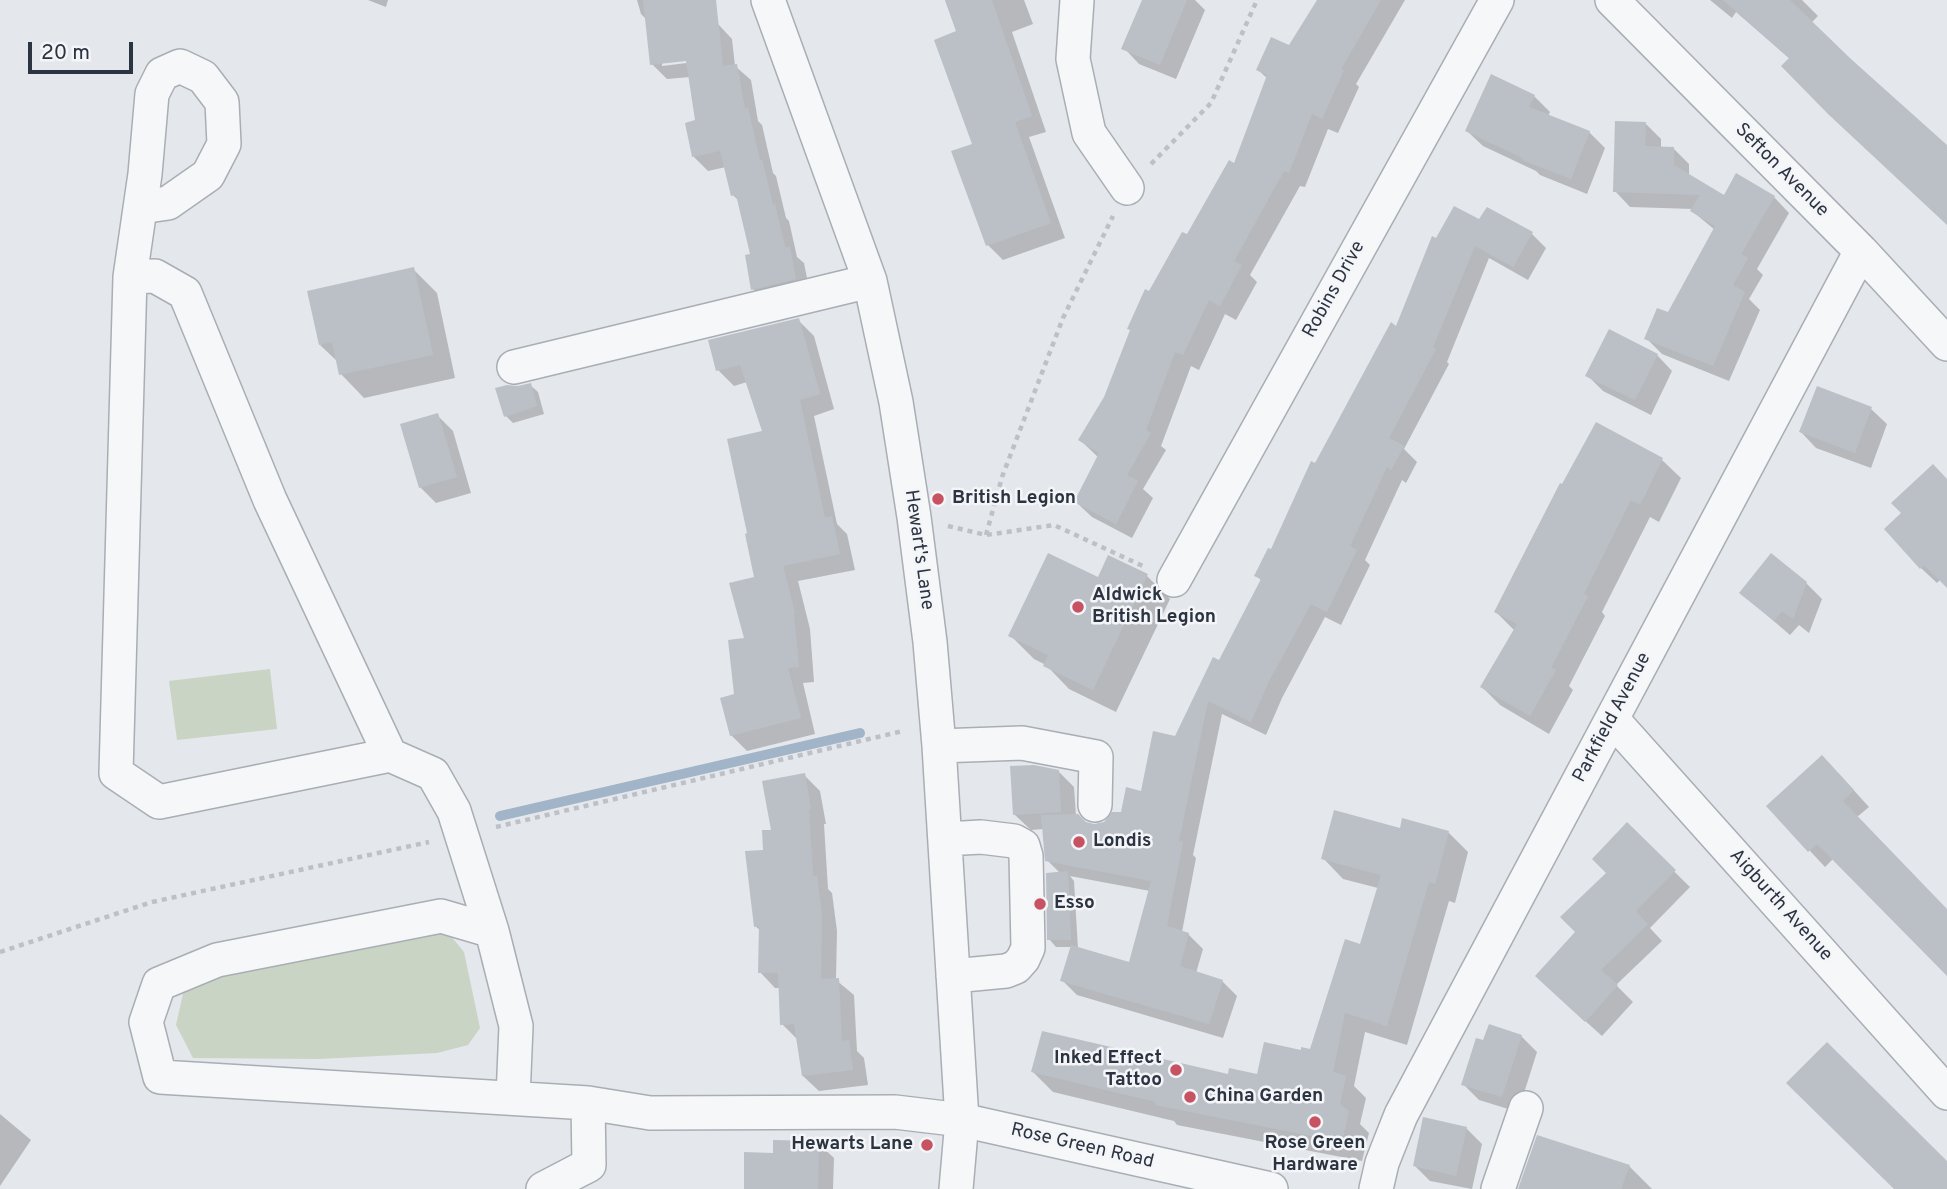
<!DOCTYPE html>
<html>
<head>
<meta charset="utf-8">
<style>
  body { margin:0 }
  #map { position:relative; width:1947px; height:1189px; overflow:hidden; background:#e4e7eb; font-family:Overpass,sans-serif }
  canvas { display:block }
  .scale { position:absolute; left:28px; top:42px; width:105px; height:32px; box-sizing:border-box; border:4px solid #2c3442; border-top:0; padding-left:9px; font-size:21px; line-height:24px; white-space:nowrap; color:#2c3442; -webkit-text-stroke:5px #f4f5f8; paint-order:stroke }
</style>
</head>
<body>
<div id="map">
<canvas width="1947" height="1189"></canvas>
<div class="scale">20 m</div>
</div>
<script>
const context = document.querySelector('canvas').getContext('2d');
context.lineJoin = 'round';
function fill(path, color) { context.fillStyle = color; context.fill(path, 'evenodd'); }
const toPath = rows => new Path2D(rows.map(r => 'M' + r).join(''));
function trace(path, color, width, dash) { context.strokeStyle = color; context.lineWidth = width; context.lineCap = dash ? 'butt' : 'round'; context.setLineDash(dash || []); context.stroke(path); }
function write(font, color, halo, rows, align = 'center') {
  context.font = font + ' Overpass,sans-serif'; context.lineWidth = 5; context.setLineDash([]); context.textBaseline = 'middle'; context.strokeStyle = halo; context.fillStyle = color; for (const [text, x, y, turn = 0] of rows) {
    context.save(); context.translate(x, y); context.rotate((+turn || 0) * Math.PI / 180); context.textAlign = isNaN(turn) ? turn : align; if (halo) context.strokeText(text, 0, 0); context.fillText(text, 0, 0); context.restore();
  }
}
fill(toPath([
  [270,669,277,729,177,740,169,681],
  [429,929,450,935,464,952,480,1028,468,1045,437,1053,319,1059,193,1058,176,1025,185,985,215,974]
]), '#c9d4c5');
fill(toPath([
  [368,0,388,0,386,7],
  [637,0,709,0,718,24,732,39,735,66,751,80,758,121,762,125,773,173,776,176,786,218,789,221,797,257,804,263,810,293,768,303,753,289,752,256,740,202,733,195,726,167,708,171,694,157,697,122,690,77,667,79,652,64,647,20,641,14],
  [694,59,695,62,662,66,662,62],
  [945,0,1024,0,1033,24,1012,32,1046,132,1029,137,1065,238,1003,260,988,245,957,33],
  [1144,0,1195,0,1205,10,1176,79,1139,64,1124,48],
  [1319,0,1405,0,1356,84,1359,87,1338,133,1328,129,1305,187,1300,186,1250,275,1257,282,1236,320,1225,314,1199,370,1191,366,1161,446,1166,450,1143,489,1153,498,1132,538,1092,517,1076,502,1099,458,1080,440,1105,398,1150,293,1235,165,1268,79,1258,70,1290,48],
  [1710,0,1802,0,1818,16,1811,23,1947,147,1947,222,1790,59,1736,12,1732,18],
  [1534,96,1550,112,1548,116,1589,132,1605,148,1587,194,1540,175,1536,171,1483,146,1467,131],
  [1645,123,1661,139,1661,148,1674,149,1689,164,1689,176,1724,197,1774,197,1789,213,1757,269,1763,275,1749,299,1760,310,1729,381,1662,354,1646,338,1669,315,1715,230,1692,211,1693,209,1630,207,1615,191],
  [1480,222,1532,234,1546,248,1528,280,1489,258,1447,362,1449,364,1404,449,1417,462,1406,483,1402,480,1365,560,1370,565,1341,625,1325,617,1282,698,1266,735,1222,714,1193,855,1196,858,1182,932,1188,934,1203,949,1196,973,1222,981,1237,996,1223,1038,1077,995,1062,980,1072,947,1056,947,1049,939,1061,874,1047,860,1044,829,1031,830,1015,815,1058,771,1074,787,1076,816,1085,823,1094,826,1105,824,1122,814,1142,793,1219,662,1262,581,1256,576,1272,552,1316,465,1397,328,1437,240],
  [1070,876,1150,891,1130,964,1078,949,1074,881],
  [413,269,437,293,455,378,364,398,341,374,338,362,320,345],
  [798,320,814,336,834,409,814,416,837,524,847,534,855,570,798,581,810,629,814,682,803,683,815,734,747,751,731,735,756,578,764,433,747,382,734,386,718,370],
  [1657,355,1672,371,1651,415,1603,391,1587,375],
  [530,385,538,392,544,414,513,423,506,416,518,388],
  [1871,409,1887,424,1871,468,1816,448,1801,432],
  [437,415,453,431,471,493,436,503,420,487],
  [1597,424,1662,460,1681,478,1659,522,1650,517,1602,612,1605,616,1569,686,1573,690,1549,734,1500,705,1482,687,1515,631,1496,612],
  [1947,481,1947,585,1941,579,1937,583,1921,568],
  [1109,558,1147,576,1170,599,1116,712,1069,689,1046,665,1034,659,1011,636,1098,579],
  [1806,583,1822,599,1809,633,1799,625,1790,635,1741,593],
  [1838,773,1869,807,1857,817,1947,911,1947,973,1833,859,1825,867,1769,807],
  [804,775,820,791,826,824,824,824,828,889,832,893,837,931,836,980,854,995,857,1051,864,1058,868,1085,819,1091,803,1076,798,1040,782,1024,780,988,775,988,760,972,761,931,755,926,765,852,773,831],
  [1627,825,1690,887,1650,928,1662,941,1616,985,1633,1002,1602,1036,1553,992,1577,932,1609,873],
  [1401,830,1448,832,1468,852,1455,903,1449,901,1407,1045,1365,1032,1354,1086,1366,1098,1360,1124,1369,1133,1362,1161,1177,1125,1174,1121,1053,1092,1033,1072,1258,1076,1302,1052,1311,1051,1361,946,1378,888,1343,879,1323,858],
  [1521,1036,1537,1052,1518,1112,1479,1100,1463,1084,1485,1042],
  [0,1114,31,1140,0,1186],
  [1466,1128,1482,1144,1472,1189,1430,1181,1415,1166],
  [818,1143,834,1158,833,1189,746,1189,775,1154],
  [1629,1166,1652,1189,1520,1189]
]), '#0003');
trace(toPath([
  [500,816,860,733]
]), '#a1b4c8', 10);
fill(toPath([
  [643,0,716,0,723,66,737,64,745,109,748,108,760,160,762,159,773,205,775,204,785,247,790,247,796,279,751,290,745,255,750,254,736,195,731,196,720,151,692,157,685,123,695,120,686,61,650,65],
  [945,0,992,0,1032,116,1015,122,1051,223,986,246,951,151,972,144,934,40,956,31],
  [1142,0,1187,0,1160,65,1121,49],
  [1317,0,1381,0,1341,69,1344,70,1322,119,1312,114,1289,173,1284,171,1234,261,1242,265,1220,306,1209,300,1183,355,1175,352,1146,430,1151,433,1127,475,1138,481,1116,524,1074,502,1099,453,1078,440,1104,397,1130,330,1127,329,1145,289,1149,291,1182,232,1187,234,1229,160,1234,163,1267,75,1256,70,1271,37,1289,45],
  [1723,0,1790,0,1852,60,1947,145,1947,225,1828,114,1781,66,1789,58],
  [1491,74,1535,95,1529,107,1590,131,1571,179,1522,160,1523,158,1465,131],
  [1615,121,1646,122,1645,146,1674,147,1674,165,1724,195,1736,173,1775,196,1741,254,1748,258,1733,285,1745,292,1713,366,1644,339,1657,308,1668,312,1715,226,1690,211,1700,195,1613,192],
  [1454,206,1479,219,1487,207,1533,232,1513,267,1475,246,1433,347,1436,349,1389,438,1404,446,1391,470,1387,467,1350,546,1357,550,1327,612,1311,604,1268,683,1251,722,1208,701,1179,841,1183,842,1167,926,1189,933,1180,966,1223,980,1209,1024,1060,981,1071,945,1129,962,1151,881,1045,861,1041,815,1078,814,1086,822,1094,824,1104,822,1112,812,1121,812,1126,787,1141,791,1153,731,1175,736,1213,657,1219,660,1261,579,1254,576,1268,548,1271,549,1311,461,1315,463,1391,322,1396,326,1432,236,1436,238],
  [414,267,433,355,339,375,332,342,319,345,307,291],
  [799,318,820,394,800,400,825,518,832,516,840,554,783,566,795,613,794,614,799,667,788,668,801,718,730,736,720,698,734,694,728,640,744,638,729,583,754,577,745,534,747,533,727,439,762,431,740,365,716,371,708,340],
  [1609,329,1658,354,1635,400,1585,376],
  [531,383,537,406,504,417,495,388,507,385,518,386],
  [1817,386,1872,407,1855,453,1799,432],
  [438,413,457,477,419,488,400,424],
  [1596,422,1663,458,1640,505,1631,500,1584,594,1588,596,1551,668,1556,670,1530,716,1480,687,1517,624,1494,612,1560,483,1562,484],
  [1933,464,1947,479,1947,588,1924,565,1920,569,1884,529,1901,513,1891,503],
  [1048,553,1098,577,1108,555,1148,574,1093,690,1043,666,1048,655,1008,636],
  [1771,553,1807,582,1793,619,1782,611,1774,621,1739,593],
  [1822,755,1854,790,1843,801,1947,909,1947,976,1817,844,1808,852,1766,806],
  [1034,765,1059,770,1061,812,1013,815,1010,766],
  [805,773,811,809,809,809,813,876,817,876,822,915,821,979,839,978,842,1041,849,1040,853,1070,802,1076,794,1024,780,1025,778,973,758,973,759,926,754,927,745,851,763,850,762,830,771,830,762,781],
  [1334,810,1400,828,1402,818,1449,831,1435,884,1429,882,1387,1026,1345,1013,1333,1072,1346,1076,1340,1104,1349,1111,1342,1142,1155,1105,1156,1102,1031,1072,1042,1031,1228,1074,1229,1068,1257,1074,1264,1042,1301,1050,1301,1047,1310,1049,1345,939,1360,944,1381,875,1321,859],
  [1627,822,1676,870,1636,911,1648,924,1601,970,1618,985,1585,1022,1535,976,1575,932,1560,917,1606,873,1592,859],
  [1068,871,1071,940,1047,940,1046,873],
  [1489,1024,1522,1035,1502,1097,1461,1085,1476,1038,1483,1040],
  [1827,1042,1947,1161,1947,1189,1894,1189,1786,1083],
  [1423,1117,1467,1127,1456,1176,1413,1166],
  [1537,1135,1630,1165,1621,1189,1518,1189],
  [773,1140,819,1141,818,1189,744,1189,744,1152,773,1153]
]), '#bbc0c7');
const minor = toPath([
  [768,0,870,281,896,402,914,517,930,642,939,746,962,1120,956,1189],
  [1077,0,1073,59,1089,133,1127,188],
  [1612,0,1861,251,1947,344],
  [130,277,145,174,152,94,162,74,180,66,203,77,222,102,224,144,208,175,168,203,141,207],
  [514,367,870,281],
  [1174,580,1497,0],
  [1612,719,1947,1093],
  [939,746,1022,743,1096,757,1095,805],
  [390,755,270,500,185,293,155,276,130,277,116,773,159,802,390,755,433,774,454,811,492,931],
  [945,839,981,837,1014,841,1023,846,1026,856,1028,948,1023,959,1016,967,1006,971,953,976],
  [513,1098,516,1026,492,931,441,916,217,960,159,984,146,1022,160,1077,588,1103,650,1113,895,1112,962,1120,1271,1189],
  [543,1189,589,1165,588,1103],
  [1376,1189,1382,1163,1401,1115,1861,251],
  [1498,1189,1526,1108]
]);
trace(minor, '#a9aeb5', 36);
trace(toPath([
  [1151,164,1211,103,1257,0],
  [948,526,986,535,1054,525,1145,567],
  [986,535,1002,477,1063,318,1113,216],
  [496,827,903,731],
  [0,952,152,902,429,842]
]), '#bdc0c6', 4.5, [5, 5]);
trace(minor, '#f6f7f9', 33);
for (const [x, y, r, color] of [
  [938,499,7,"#c75262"],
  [1078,607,7,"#c75262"],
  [1079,842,7,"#c75262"],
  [1040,904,7,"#c75262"],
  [1176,1070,7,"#c75262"],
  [1190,1097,7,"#c75262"],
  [1315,1122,7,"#c75262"],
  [927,1145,7,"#c75262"]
]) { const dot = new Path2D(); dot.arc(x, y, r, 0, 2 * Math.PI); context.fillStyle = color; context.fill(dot); trace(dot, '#f4f5f8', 2.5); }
write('19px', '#2c3442', '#f4f5f8', [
  ["Sefton Avenue",1781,171,45],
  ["Robins Drive",1335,290,-61],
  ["Hewart's Lane",918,550,82],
  ["Parkfield Avenue",1613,718,-62],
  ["Aigburth Avenue",1780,906,48],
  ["Rose Green Road",1082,1147,13]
]);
write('bold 19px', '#2c3442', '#f4f5f8', [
  ["British Legion",952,499],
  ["Aldwick",1092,596],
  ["British Legion",1092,618],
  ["Londis",1093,842],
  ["Esso",1054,904],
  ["Inked Effect",1162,1059,"right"],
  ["Tattoo",1162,1081,"right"],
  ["China Garden",1204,1097],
  ["Rose Green",1315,1144,"center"],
  ["Hardware",1315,1166,"center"],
  ["Hewarts Lane",913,1145,"right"]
], 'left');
</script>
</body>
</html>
